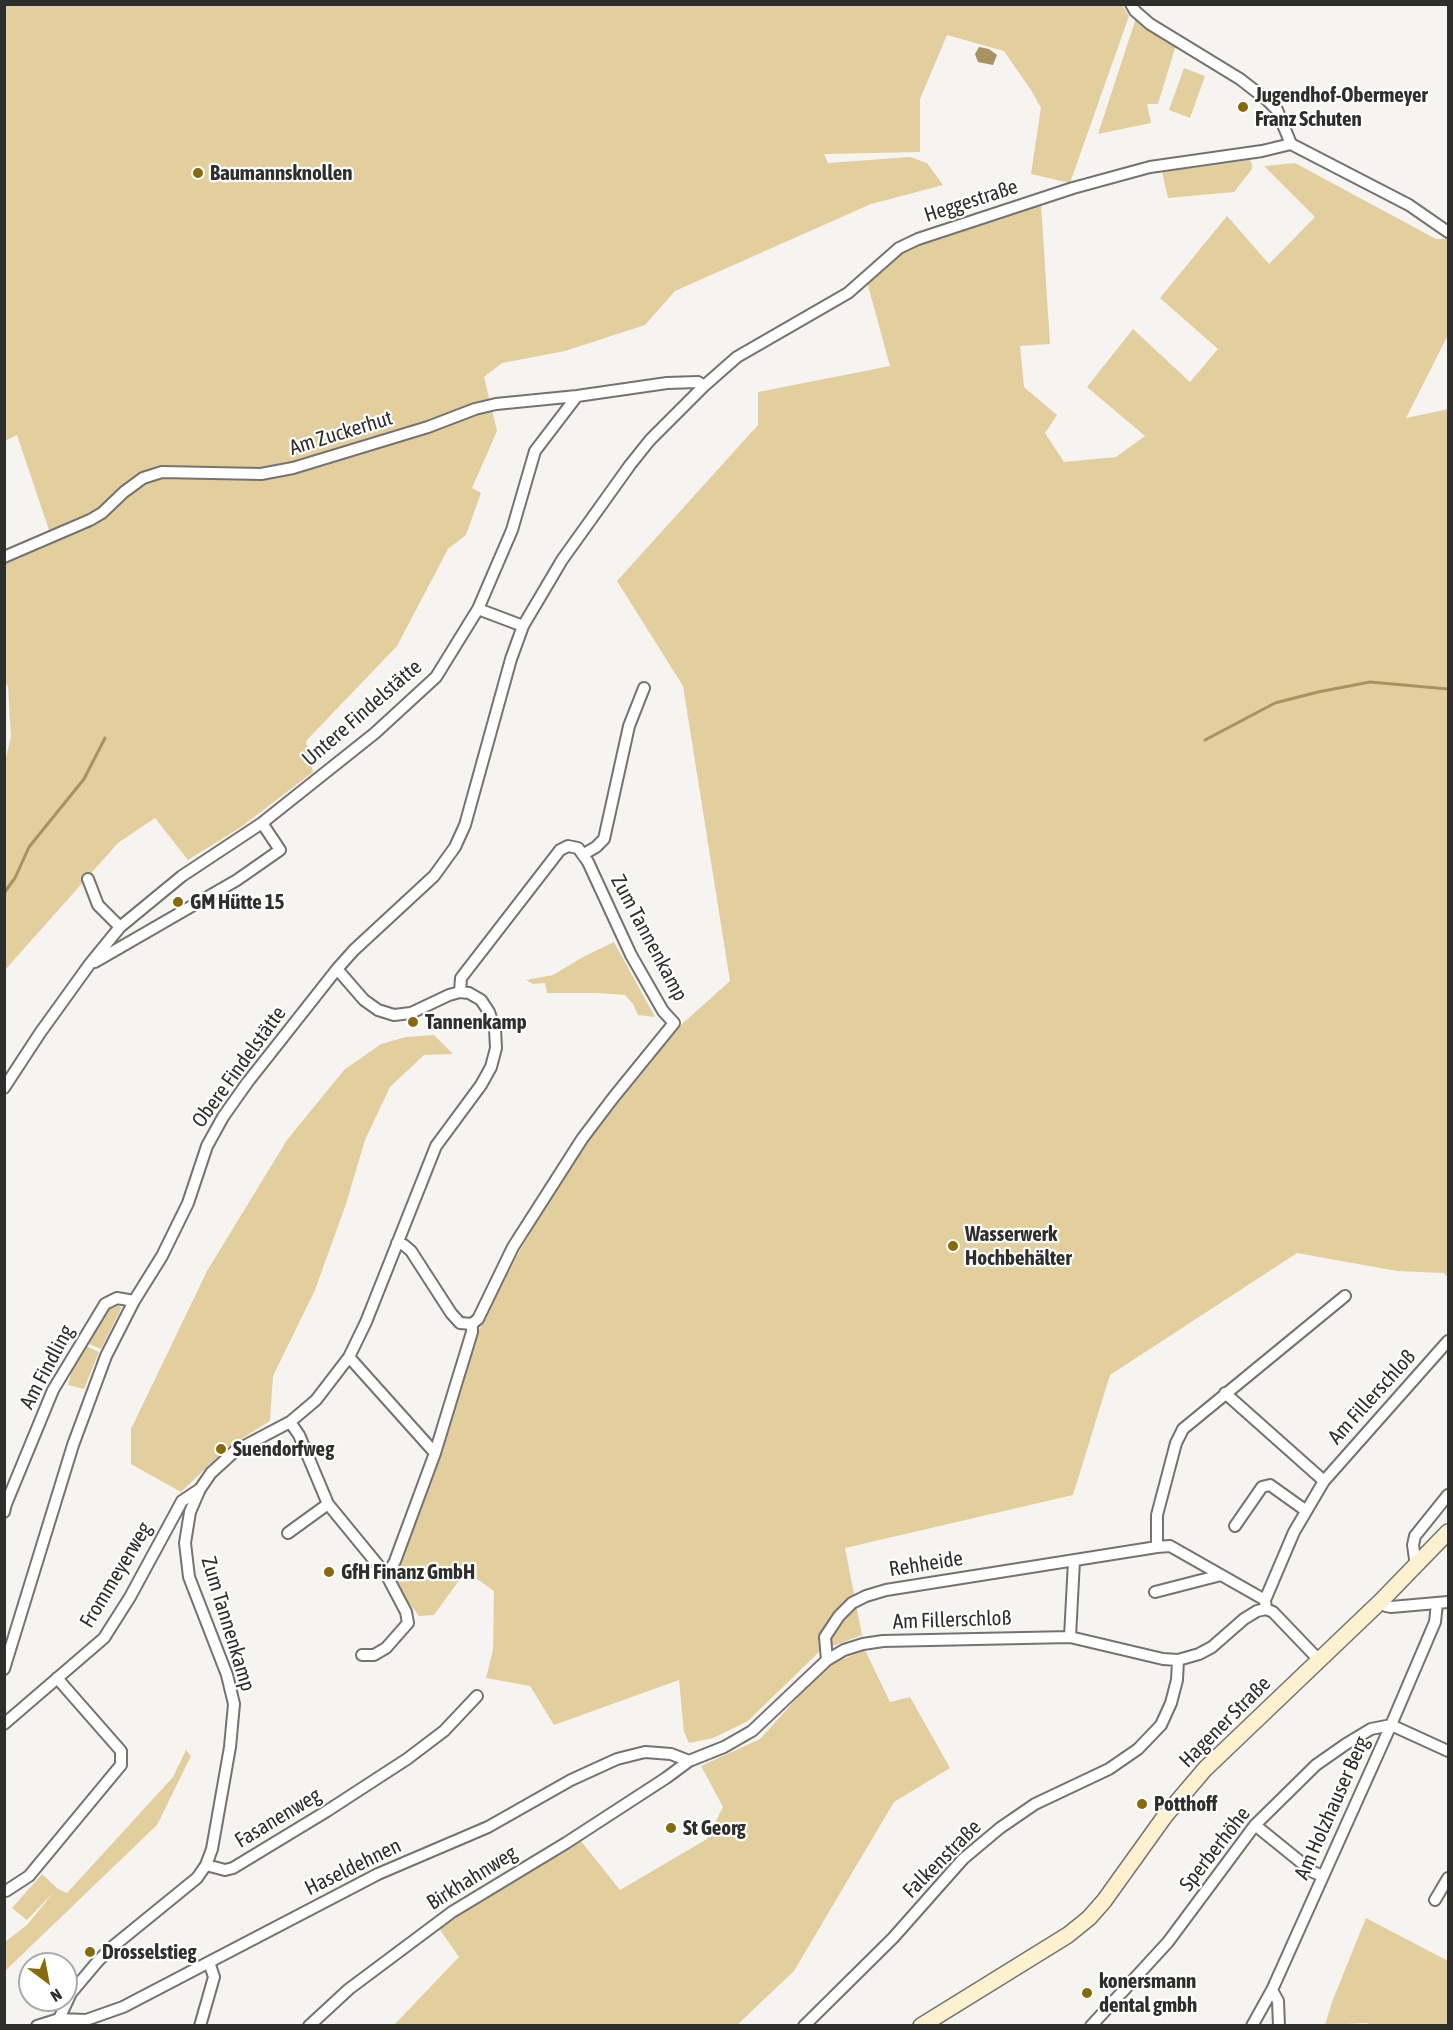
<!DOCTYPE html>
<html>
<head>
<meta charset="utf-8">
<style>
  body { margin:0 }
  #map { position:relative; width:1453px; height:2030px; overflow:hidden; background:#f5f4f0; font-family:"Asap Condensed",sans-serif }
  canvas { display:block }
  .frame { position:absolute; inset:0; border:6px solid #2e2e2c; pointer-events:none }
  .north { position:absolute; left:18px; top:1952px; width:60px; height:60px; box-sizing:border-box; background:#fff; border:2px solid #ababab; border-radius:50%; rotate:148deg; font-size:16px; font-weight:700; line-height:24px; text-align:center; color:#2e2e2c }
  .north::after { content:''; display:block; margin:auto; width:21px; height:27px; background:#886a08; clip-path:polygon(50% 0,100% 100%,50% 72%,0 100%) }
</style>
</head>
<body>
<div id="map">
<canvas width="1453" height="2030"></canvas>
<div class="frame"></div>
<div class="north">N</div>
</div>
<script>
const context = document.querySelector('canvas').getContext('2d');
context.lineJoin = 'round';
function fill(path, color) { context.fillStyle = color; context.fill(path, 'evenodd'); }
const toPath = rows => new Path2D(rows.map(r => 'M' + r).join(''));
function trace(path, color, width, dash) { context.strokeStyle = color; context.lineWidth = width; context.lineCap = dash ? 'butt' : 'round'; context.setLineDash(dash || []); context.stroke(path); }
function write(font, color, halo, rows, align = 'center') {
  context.font = font + ' "Asap Condensed",sans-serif'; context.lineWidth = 4.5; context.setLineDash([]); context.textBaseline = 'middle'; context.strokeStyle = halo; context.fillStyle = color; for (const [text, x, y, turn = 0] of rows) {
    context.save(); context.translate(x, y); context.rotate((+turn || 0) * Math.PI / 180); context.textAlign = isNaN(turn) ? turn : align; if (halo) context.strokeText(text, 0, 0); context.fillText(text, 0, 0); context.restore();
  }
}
fill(toPath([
  [5,5,1122,5,1129,16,1070,183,1031,174,1041,108,1031,90,1004,51,947,35,920,99,920,152,824,154,828,163,910,157,927,163,943,185,871,204,675,291,645,325,565,351,502,363,484,377,497,431,472,488,481,493,466,535,448,549,397,646,306,741,313,772,241,827,188,860,155,818,118,843,5,970,4,765,11,737,8,687,4,680,5,563,53,542,17,435,5,441],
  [1136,18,1176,45,1158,104,1147,104,1151,123,1098,134],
  [1184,68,1205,76,1190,118,1169,110],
  [1250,160,1252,164,1252,169,1234,192,1168,198,1162,172],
  [1295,163,1436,239,1448,239,1448,335,1406,418,1448,409,1448,1278,1444,1273,1397,1271,1297,1253,1110,1375,1073,1495,845,1548,862,1635,820,1651,748,1721,713,1738,689,1743,684,1732,679,1680,554,1725,530,1686,486,1678,493,1650,494,1591,466,1571,434,1615,419,1616,402,1594,393,1574,438,1459,477,1334,516,1257,559,1184,609,1110,672,1033,730,981,683,686,617,581,758,425,758,392,890,366,867,282,909,249,1041,204,1050,344,1020,346,1024,387,1057,415,1045,433,1064,462,1116,457,1145,436,1087,387,1133,329,1190,382,1218,349,1160,298,1227,216,1269,264,1315,217,1264,166],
  [614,942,655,1017,638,1015,633,1004,625,995,598,993,547,993,545,983,533,984,526,980,553,975,583,957],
  [434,1035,453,1054,424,1055,390,1087,365,1140,346,1204,315,1290,273,1376,270,1421,228,1447,181,1492,131,1464,131,1429,207,1271,287,1140,344,1070,381,1044,406,1037],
  [116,1304,121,1307,121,1309,101,1349,87,1343,110,1306],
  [86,1346,99,1352,84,1389,68,1385,73,1367],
  [865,1650,890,1702,910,1697,950,1768,894,1802,794,1971,737,2025,393,2026,459,1957,438,1927,580,1840,620,1890,707,1839,723,1807,701,1766,760,1739,826,1666],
  [186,1750,191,1756,157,1825,5,1971,5,1942,27,1925,54,1892,27,1920,12,1908,42,1874,58,1889,67,1893,173,1777],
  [1366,1918,1448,1961,1448,2025,1371,2026,1367,2023,1325,2025,1332,2002]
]), '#e3cf9d');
fill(toPath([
  [979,47,989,49,997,55,993,65,978,62,975,54]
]), '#a79260');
trace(toPath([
  [1205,740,1275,703,1318,692,1370,682,1448,689],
  [4,893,15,878,29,847,84,779,105,738]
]), '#a79260', 3);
const street = toPath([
  [1131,4,1135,11,1150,24,1240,79,1267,100,1277,110,1291,144],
  [4,557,90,520,102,513,124,492,143,478,162,472,261,474,293,468,428,427,475,409,496,404,577,396,667,383,698,382,704,386],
  [478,609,523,626],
  [584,854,596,847,604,839,629,726,644,688],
  [88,879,98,905,120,927],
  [95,962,237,880,280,850,262,823],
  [4,1088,40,1033,89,965,120,927,182,876,262,823,375,733,436,677,478,609,512,530,535,451,577,396],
  [397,1243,404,1245,411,1251,451,1313,460,1323,472,1324,478,1319,513,1247,582,1139,613,1098,674,1023,663,1011,631,955,588,862,578,848,568,846,560,850,461,978,460,992],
  [349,1357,435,1453],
  [1225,1393,1324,1481],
  [290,1422,299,1435,328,1504,387,1576,406,1612,408,1623,386,1648,374,1655,362,1655],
  [4,1512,6,1504,53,1390,105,1304,117,1298,134,1301],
  [1235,1526,1262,1487,1270,1485,1305,1510],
  [288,1533,328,1504],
  [1157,1547,1170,1546,1265,1600],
  [1416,1566,1413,1545,1415,1536,1448,1495],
  [387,1576,395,1561,435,1453,472,1332,472,1324],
  [1155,1592,1221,1575],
  [1381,1601,1386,1606,1391,1607,1448,1602],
  [1266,1609,1265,1600,1294,1532,1324,1481,1448,1341],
  [1070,1637,1074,1561],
  [827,1660,825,1637,839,1616,852,1603,866,1596,886,1590,1157,1547,1157,1515,1176,1443,1183,1429,1345,1296],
  [4,1669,73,1445,106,1356,134,1301,162,1256,188,1203,207,1146,223,1117,247,1083,337,969,354,950,434,876,455,847,465,825,511,659,523,626,562,560,630,465,650,440,704,386,737,357,848,293,899,248,918,239,1073,188,1150,167,1262,151,1291,144,1409,205,1448,232],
  [4,1724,104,1638,130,1597,182,1501,200,1489],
  [1255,1825,1313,1872,1323,1876],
  [206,1865,225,1870,233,1868,327,1811,407,1759,444,1731,477,1696],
  [6,1891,29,1876,121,1765,121,1751,57,1678],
  [1435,1900,1448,1878],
  [1272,1990,1278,2001,1279,2026],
  [59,2019,71,1993,98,1961,111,1948,197,1878,206,1865,212,1849,230,1747,234,1704,227,1675,189,1577,185,1543,190,1512,200,1489,211,1473,235,1451,290,1422,316,1400,349,1357,366,1322,436,1146,481,1085,491,1067,496,1048,495,1029,489,1012,481,1000,469,993,460,992,449,995,411,1013,394,1015,378,1010,364,1000,337,969],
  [37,2026,59,2019,86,2020,123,2007,378,1874,488,1827,571,1780,617,1759,645,1752,671,1754,689,1761],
  [200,2026,214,1977,209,1962],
  [309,2026,349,1989,452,1912,566,1843,666,1778,689,1761,724,1747,752,1731,827,1660,844,1650,863,1644,883,1641,1070,1637,1163,1659,1178,1660,1199,1654,1212,1647,1244,1619,1257,1611,1266,1609,1273,1612,1319,1660],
  [804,2026,893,1938,963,1859,1000,1828,1035,1804,1109,1769,1138,1749,1161,1725,1171,1703,1177,1680,1178,1660],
  [1091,2026,1168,1942,1255,1825,1316,1765,1346,1744,1371,1729,1391,1725,1448,1751],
  [1252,2026,1272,1990,1391,1725,1435,1622,1437,1603]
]);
const secondary = toPath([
  [921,2026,1068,1935,1089,1918,1104,1901,1165,1816,1205,1769,1381,1601,1448,1532]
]);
trace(street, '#757370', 14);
trace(secondary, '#757370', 18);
trace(street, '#fff', 10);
trace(secondary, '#fef1d0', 15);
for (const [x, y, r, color] of [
  [1243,107,6,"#886a08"],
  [198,173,6,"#886a08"],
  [178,902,6,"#886a08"],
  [413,1022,6,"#886a08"],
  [953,1246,6,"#886a08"],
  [221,1449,6,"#886a08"],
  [329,1572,6,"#886a08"],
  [1142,1804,6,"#886a08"],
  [671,1828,6,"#886a08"],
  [90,1952,6,"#886a08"],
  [1087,1993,6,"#886a08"]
]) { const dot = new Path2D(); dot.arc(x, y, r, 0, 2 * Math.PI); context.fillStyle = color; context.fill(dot); trace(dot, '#fff', 2); }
write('bold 21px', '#2e2e2c', '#fff', [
  ["Jugendhof-Obermeyer",1255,95],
  ["Franz Schuten",1255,119],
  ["Baumannsknollen",210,173],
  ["GM Hütte 15",190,902],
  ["Tannenkamp",425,1022],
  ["Wasserwerk",965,1234],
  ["Hochbehälter",965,1258],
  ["Suendorfweg",233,1449],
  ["GfH Finanz GmbH",341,1572],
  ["Potthoff",1154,1804],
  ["St Georg",683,1828],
  ["Drosselstieg",102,1952],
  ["konersmann",1099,1981],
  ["dental gmbh",1099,2005]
], 'left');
write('21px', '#2e2e2c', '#fff', [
  ["Heggestraße",971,201,-18],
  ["Am Zuckerhut",341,433,-17],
  ["Untere Findelstätte",362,713,-41],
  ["Zum Tannenkamp",649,938,62],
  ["Obere Findelstätte",239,1067,-54],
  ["Am Findling",47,1367,-62],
  ["Am Fillerschloß",1372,1397,-48],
  ["Rehheide",926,1564,-9],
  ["Frommeyerweg",116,1575,-59],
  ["Am Fillerschloß",952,1620,-2],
  ["Zum Tannenkamp",228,1624,73],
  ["Hagener Straße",1225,1722,-45],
  ["Am Holzhauser Berg",1332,1808,-66],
  ["Fasanenweg",278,1818,-31],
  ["Sperberhöhe",1215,1849,-52],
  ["Falkenstraße",942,1859,-45],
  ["Haseldehnen",353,1867,-26],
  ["Birkhahnweg",472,1878,-32]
]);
</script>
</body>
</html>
